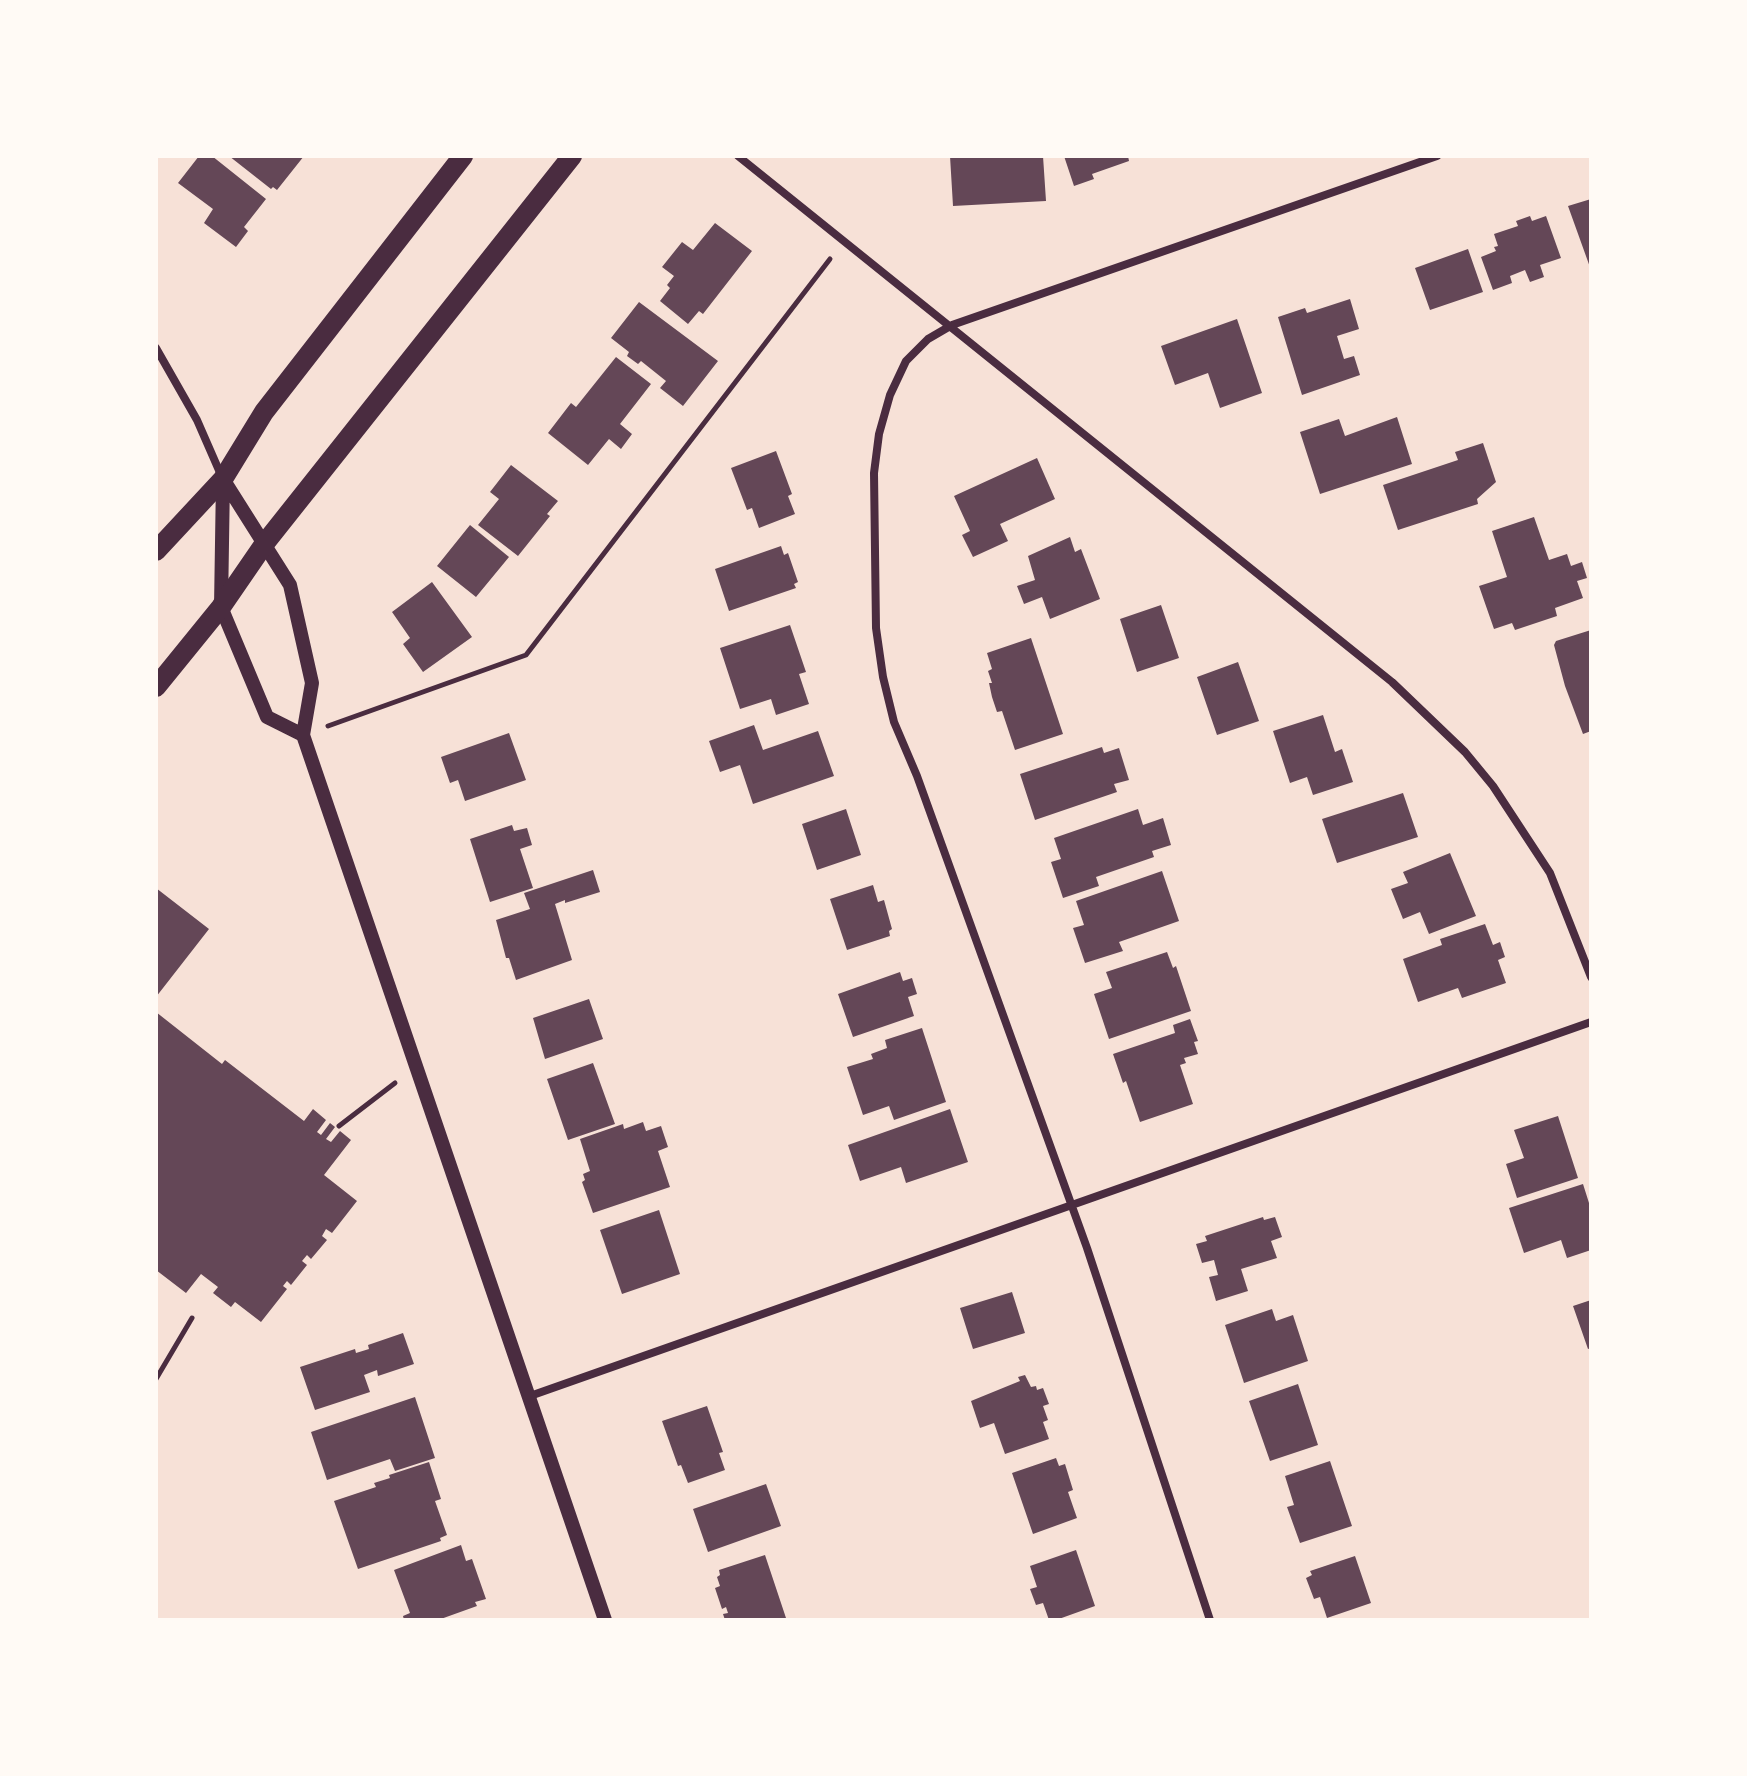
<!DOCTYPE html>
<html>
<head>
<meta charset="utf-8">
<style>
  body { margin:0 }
  #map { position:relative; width:1747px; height:1776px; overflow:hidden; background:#f7e1d7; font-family:Spectral,serif }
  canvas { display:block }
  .frame { position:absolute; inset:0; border:158px solid #fffaf5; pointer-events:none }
</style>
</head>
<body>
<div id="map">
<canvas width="1747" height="1776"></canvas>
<div class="frame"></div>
</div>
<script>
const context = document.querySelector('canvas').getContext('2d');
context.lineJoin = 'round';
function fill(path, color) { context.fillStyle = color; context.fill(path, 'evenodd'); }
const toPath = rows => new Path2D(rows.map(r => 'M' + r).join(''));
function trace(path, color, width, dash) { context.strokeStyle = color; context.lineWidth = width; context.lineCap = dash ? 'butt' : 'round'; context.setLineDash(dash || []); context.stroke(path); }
fill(toPath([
  [199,156,212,156,266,199,244,227,248,231,236,247,204,223,213,209,178,183],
  [229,156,304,156,277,190,273,187,271,189],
  [950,156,1043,156,1046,201,953,206],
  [1064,156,1128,156,1129,161,1092,174,1094,179,1074,186],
  [1591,199,1591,270,1568,206],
  [1530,216,1532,221,1546,216,1561,258,1540,265,1544,277,1530,282,1525,270,1510,276,1512,283,1493,290,1481,257,1496,251,1494,247,1498,246,1494,234,1518,226,1516,221],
  [715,223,752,251,703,314,699,311,688,324,660,301,670,288,667,285,674,276,662,267,682,242,693,250],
  [1468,249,1483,292,1430,310,1415,268],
  [1350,299,1359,329,1337,336,1344,359,1354,356,1360,375,1302,395,1278,317,1305,308,1307,313],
  [639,302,718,361,683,406,660,388,666,381,641,361,638,364,627,356,629,352,611,338],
  [1237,319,1262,393,1220,408,1208,373,1175,385,1161,346],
  [616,357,651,384,620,424,632,434,621,449,609,439,588,465,548,433,571,403,576,407],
  [1397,417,1412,464,1320,494,1300,432,1339,419,1345,436],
  [1483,443,1496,482,1477,499,1478,504,1398,530,1383,485,1458,460,1455,452],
  [776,451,792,494,788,496,795,514,759,528,752,508,747,510,731,468],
  [1037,458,1055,499,1000,524,1008,541,973,557,962,535,970,531,954,496],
  [511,465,558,501,547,514,550,516,518,556,478,525,499,499,490,492],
  [1534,517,1549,560,1567,554,1571,566,1582,562,1587,578,1577,581,1583,598,1555,608,1557,616,1515,630,1512,623,1494,629,1479,586,1507,577,1492,531],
  [470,525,509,557,476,597,437,566],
  [1070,537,1075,552,1081,549,1100,599,1050,619,1042,597,1024,604,1017,586,1035,580,1028,556],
  [781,546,784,555,788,553,798,582,794,584,796,588,729,611,715,569],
  [432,582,472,637,423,672,403,644,410,638,392,612],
  [1161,605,1179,658,1137,672,1120,619],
  [790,625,806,672,799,674,809,704,776,715,771,699,740,709,720,648],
  [1591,630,1591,731,1583,734,1565,686,1554,645,1556,641],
  [1031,638,1063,734,1015,750,1002,711,997,712,992,697,989,683,992,683,988,671,992,669,987,653],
  [1238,662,1259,721,1217,735,1197,677],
  [1323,715,1335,752,1342,749,1353,782,1313,795,1307,777,1290,783,1273,731],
  [754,725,763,750,818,731,834,776,753,804,740,765,720,772,709,741],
  [509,733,526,780,465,801,458,780,450,783,441,757],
  [1102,747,1104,753,1119,748,1129,780,1114,784,1117,792,1035,820,1020,774],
  [1403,793,1418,837,1337,863,1322,819],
  [846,809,861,855,817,870,802,824],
  [1138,809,1143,825,1163,818,1171,845,1152,851,1154,857,1096,877,1099,886,1063,898,1051,862,1061,859,1054,838],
  [512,825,514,831,527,828,532,845,520,849,533,888,490,902,470,839],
  [1450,853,1476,916,1429,934,1420,912,1403,919,1391,889,1408,883,1403,872],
  [593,870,600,892,565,903,565,900,555,904,572,960,516,980,509,958,506,958,496,920,530,909,524,893],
  [1162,871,1179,921,1119,942,1123,951,1085,963,1073,928,1084,925,1076,901],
  [873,885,878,902,884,900,892,929,889,931,890,936,847,950,830,899],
  [156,888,209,929,156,997],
  [1485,924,1493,945,1500,942,1505,957,1498,960,1506,983,1462,998,1458,988,1418,1002,1403,959,1442,945,1440,939],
  [1167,952,1173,968,1176,966,1191,1011,1109,1039,1094,994,1112,988,1106,972],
  [900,972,903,981,912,978,917,994,908,997,914,1016,853,1037,838,994],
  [589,999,603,1039,545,1059,533,1018],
  [156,1012,222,1064,225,1060,304,1121,313,1109,326,1120,317,1132,321,1135,330,1123,335,1127,326,1139,331,1142,340,1131,351,1140,324,1175,357,1201,332,1233,326,1229,322,1236,327,1240,311,1259,307,1255,302,1261,307,1265,291,1285,287,1281,283,1286,287,1289,261,1322,235,1302,231,1307,213,1293,218,1287,201,1274,186,1293,156,1270],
  [1190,1019,1198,1041,1194,1042,1198,1054,1184,1058,1186,1063,1180,1065,1193,1104,1140,1122,1126,1081,1123,1083,1113,1054,1175,1033,1173,1025],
  [922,1028,946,1102,894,1120,889,1106,863,1115,847,1067,873,1059,871,1054,887,1048,885,1040],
  [593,1063,615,1124,568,1140,547,1079],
  [950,1109,968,1162,906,1183,901,1167,860,1181,848,1145],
  [1558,1116,1578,1178,1517,1198,1506,1164,1524,1158,1514,1130],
  [643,1122,646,1131,661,1126,668,1147,658,1151,670,1187,593,1213,582,1182,585,1180,583,1174,590,1171,580,1139,623,1124,624,1129],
  [1583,1184,1589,1203,1591,1202,1591,1250,1567,1258,1561,1240,1524,1253,1509,1208],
  [659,1210,680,1274,622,1294,600,1230],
  [1263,1217,1264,1220,1275,1217,1282,1237,1271,1241,1277,1258,1241,1269,1248,1291,1216,1301,1209,1277,1218,1275,1214,1260,1202,1263,1196,1244,1207,1241,1205,1236],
  [1012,1292,1025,1333,973,1349,960,1308],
  [1591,1300,1591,1348,1588,1349,1573,1306],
  [1272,1309,1276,1321,1293,1315,1308,1361,1244,1383,1225,1325],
  [403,1333,414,1364,378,1376,377,1370,364,1375,370,1392,315,1410,300,1367,355,1349,356,1353,369,1349,368,1345],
  [1025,1375,1031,1387,1036,1386,1037,1390,1043,1388,1049,1404,1043,1406,1048,1420,1043,1422,1049,1439,1005,1454,994,1423,980,1428,971,1401,1020,1381,1018,1377],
  [1298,1384,1318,1445,1270,1461,1249,1401],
  [415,1397,435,1458,395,1471,390,1459,327,1480,311,1432],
  [707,1406,723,1452,719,1453,725,1470,688,1483,681,1465,678,1466,662,1421],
  [1056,1458,1059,1466,1065,1464,1073,1490,1068,1492,1077,1518,1033,1534,1012,1473],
  [1330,1461,1352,1526,1300,1543,1287,1507,1294,1505,1285,1476],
  [429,1462,441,1499,435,1501,447,1535,440,1538,441,1541,358,1569,334,1501,376,1487,374,1483,390,1478,389,1475],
  [766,1484,781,1526,708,1552,693,1509],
  [461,1545,466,1561,472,1559,486,1599,475,1602,477,1606,438,1620,404,1620,403,1616,410,1613,394,1570],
  [1076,1550,1095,1606,1056,1620,1049,1620,1043,1603,1036,1605,1030,1589,1037,1587,1030,1566],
  [765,1555,786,1618,725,1620,723,1614,728,1613,726,1607,722,1609,715,1588,720,1586,717,1577,720,1575,719,1570],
  [1355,1556,1371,1603,1327,1618,1320,1597,1314,1599,1306,1578,1312,1575,1310,1571]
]), '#644757');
trace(toPath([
  [328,726,526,655,830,259],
  [339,1126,395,1083],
  [156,1379,192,1318]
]), '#4a2c40', 5);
trace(toPath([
  [738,156,1392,682,1465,752,1493,786,1550,873,1591,977],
  [156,348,197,420,221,475],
  [530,1396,1591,1022],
  [1210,1620,1087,1248,917,776,894,722,883,677,876,628,874,473,879,434,890,395,906,361,928,339,952,325,1437,156]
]), '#4a2c40', 8);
trace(toPath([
  [223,479,290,585,312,683,303,735,605,1620],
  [223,479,221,607,267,717,303,735]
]), '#4a2c40', 14);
trace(toPath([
  [156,551,223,479,264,412,463,156],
  [156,687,221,607,265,543,572,156]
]), '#4a2c40', 20);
</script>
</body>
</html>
